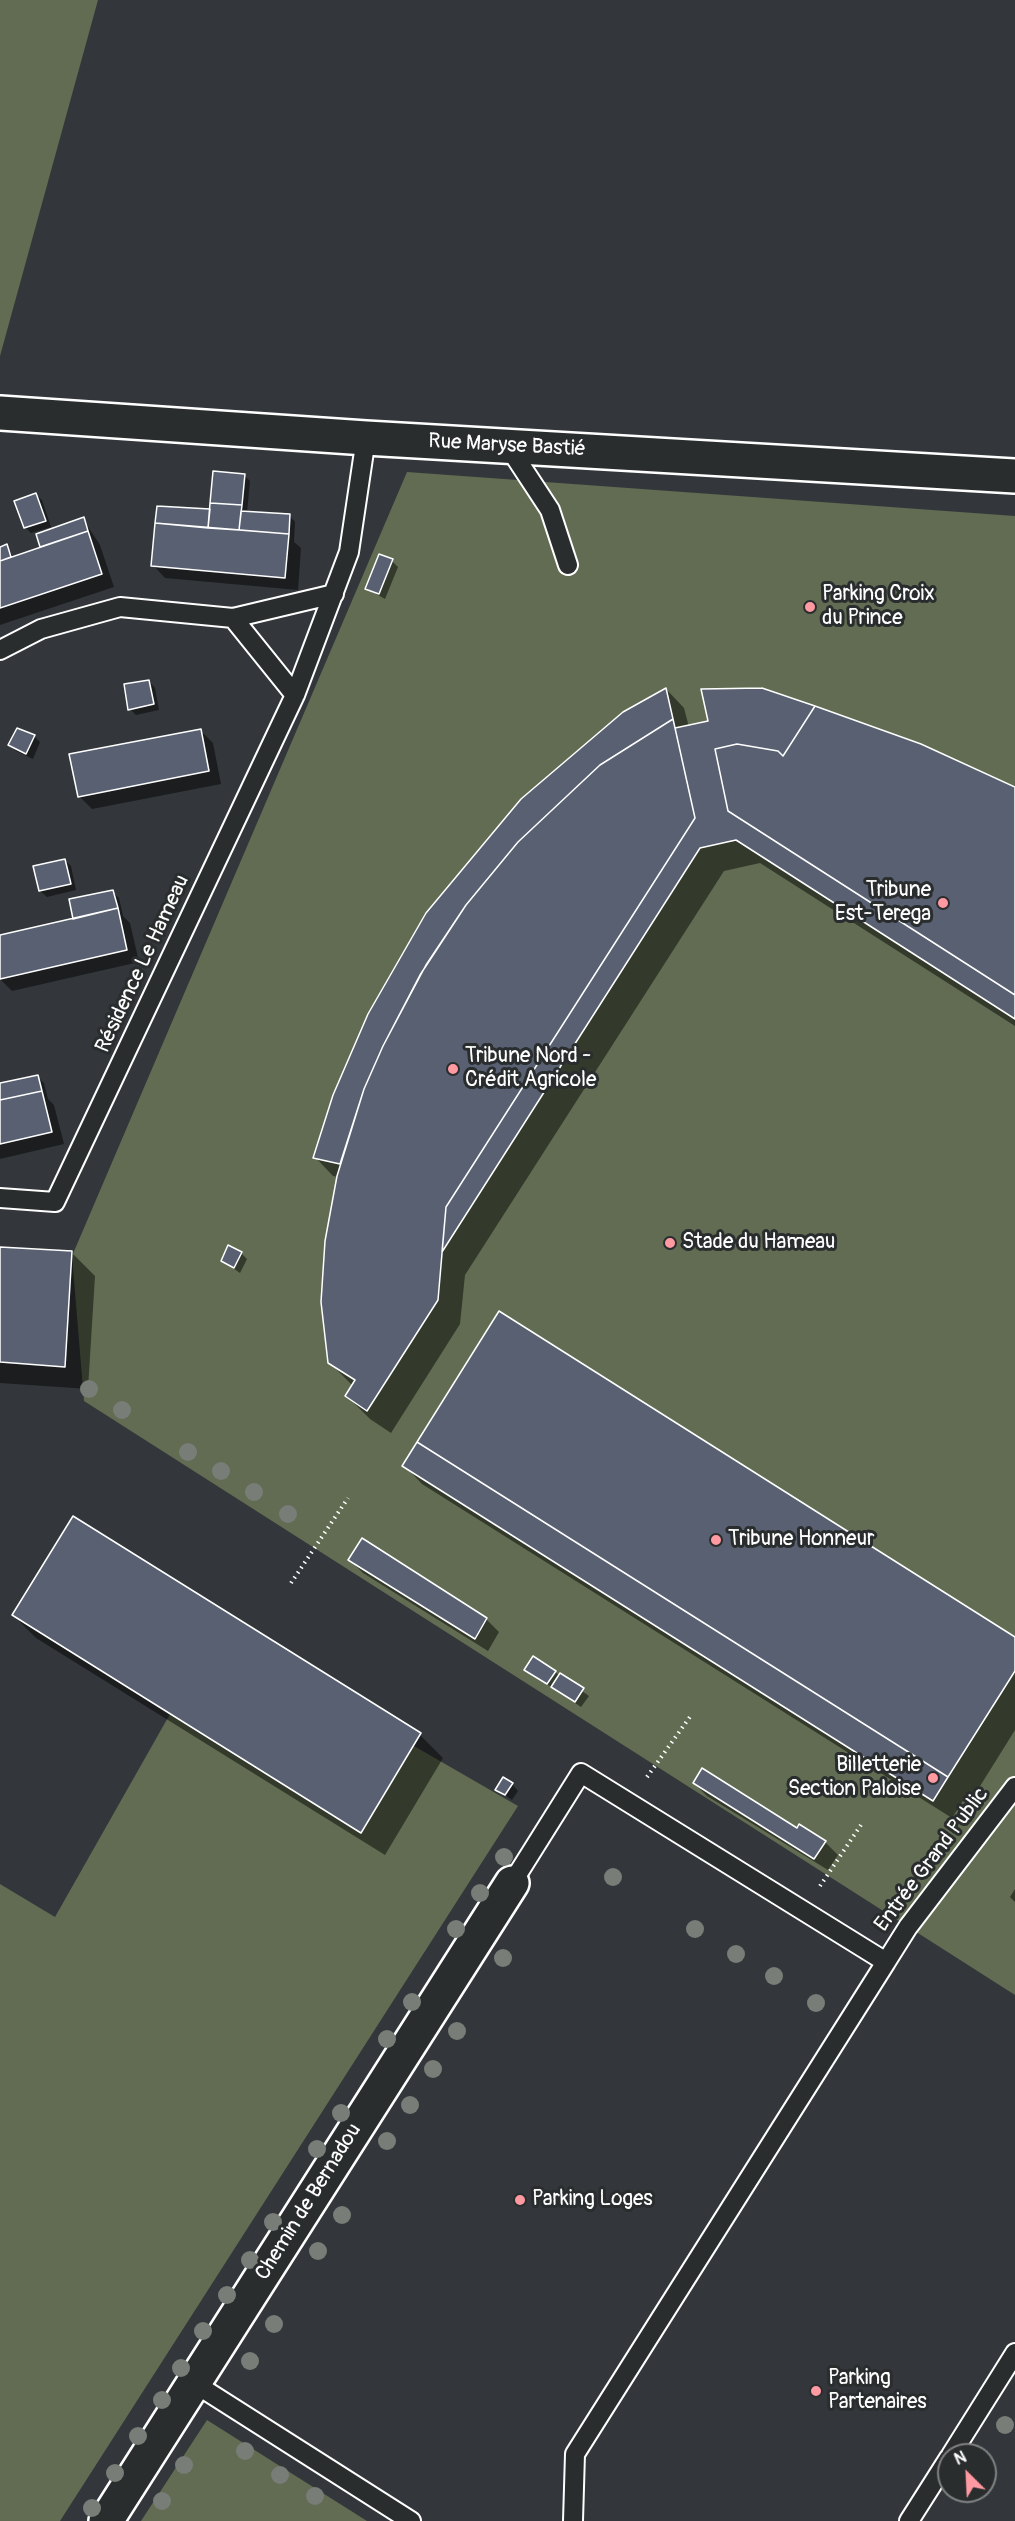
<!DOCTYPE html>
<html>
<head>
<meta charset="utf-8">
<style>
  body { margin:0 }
  #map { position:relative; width:1015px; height:2521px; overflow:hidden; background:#33373b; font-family:Pangolin,sans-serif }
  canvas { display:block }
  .north { position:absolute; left:937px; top:2443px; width:60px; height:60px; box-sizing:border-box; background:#2a2d2e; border:2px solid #7f8182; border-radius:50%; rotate:336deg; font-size:16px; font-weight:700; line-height:24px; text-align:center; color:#fff }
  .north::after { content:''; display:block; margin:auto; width:21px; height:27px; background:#ff9aa2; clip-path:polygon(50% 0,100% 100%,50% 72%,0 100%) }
</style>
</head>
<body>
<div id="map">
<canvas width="1015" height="2521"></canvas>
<div class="north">N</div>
</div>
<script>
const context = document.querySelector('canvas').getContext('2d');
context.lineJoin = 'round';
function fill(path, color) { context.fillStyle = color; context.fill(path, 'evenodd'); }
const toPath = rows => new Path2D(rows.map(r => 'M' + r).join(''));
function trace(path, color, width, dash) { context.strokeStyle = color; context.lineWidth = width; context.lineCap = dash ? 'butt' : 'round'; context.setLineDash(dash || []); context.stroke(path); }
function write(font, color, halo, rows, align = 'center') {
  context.font = font + ' Pangolin,sans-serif'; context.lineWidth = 6; context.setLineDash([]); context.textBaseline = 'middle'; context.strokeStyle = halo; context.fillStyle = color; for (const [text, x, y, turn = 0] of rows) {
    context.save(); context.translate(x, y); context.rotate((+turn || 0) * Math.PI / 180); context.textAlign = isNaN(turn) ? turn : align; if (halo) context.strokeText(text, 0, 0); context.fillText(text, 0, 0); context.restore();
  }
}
fill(toPath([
  [0,0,98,0,0,356],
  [407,472,1015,516,1015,1995,84,1401,72,1256],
  [170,1714,361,1833,414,1746,518,1806,60,2521,0,2521,0,1884,55,1917],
  [207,2420,367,2521,141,2521]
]), '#616c52');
fill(toPath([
  [244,475,250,481,247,513,289,515,295,522,294,542,301,548,298,590,165,578,153,565],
  [35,494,42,500,51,527,31,533,25,527],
  [83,519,100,545,114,587,0,625,0,548,6,546,14,558,42,548,37,535],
  [392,561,398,567,385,599,366,588],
  [149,681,155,688,159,710,136,715,130,709],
  [666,689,684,708,689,727,1015,790,1015,1026,760,863,724,871,465,1275,460,1324,391,1433,370,1419,347,1396,353,1386,329,1362,339,1177,333,1176,315,1157,369,1015],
  [200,730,213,743,221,784,92,809,79,796],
  [34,736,40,742,33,759,16,751,9,745],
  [65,860,71,866,76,890,47,897,40,891],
  [112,892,119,898,123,916,130,923,139,962,12,991,0,979,0,936,74,920],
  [37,1076,44,1083,48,1099,54,1105,64,1144,0,1159,0,1084],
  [0,1248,72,1253,95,1276,88,1389,0,1383],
  [241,1253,247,1259,240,1273,223,1261],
  [404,1465,1015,1638,1015,1730,972,1799,966,1796,952,1818,422,1484],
  [73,1518,420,1735,443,1758,385,1855,36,1638,13,1615],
  [350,1560,486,1619,499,1632,488,1651,363,1573],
  [526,1670,555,1672,589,1696,581,1707],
  [694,1783,825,1842,838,1855,828,1870,707,1796],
  [512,1784,518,1791,512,1800,497,1789],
  [1015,1889,1015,1902,1010,1897]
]), '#0007');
const building = toPath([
  [213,471,245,474,242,505,210,503,213,471],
  [36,493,46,521,24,528,14,501,36,493],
  [210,503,242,505,239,530,208,528,210,503],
  [157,506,210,509,208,528,155,523,157,506],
  [241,511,290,514,289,534,239,530,241,511],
  [84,517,88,531,40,547,36,534,84,517],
  [155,523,289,534,285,578,151,566,155,523],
  [88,531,102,574,0,608,0,561,88,531],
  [7,544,11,557,0,561,0,547,7,544],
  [379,554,393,559,379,594,365,589,379,554],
  [149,680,154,704,128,710,124,684,149,680],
  [666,688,673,719,600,765,518,842,466,905,420,975,383,1046,364,1089,340,1164,313,1158,333,1095,368,1014,426,913,521,799,623,712,666,688],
  [762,688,815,706,783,756,778,751,737,744,715,749,728,811,1015,995,1015,1019,736,840,700,848,442,1252,446,1207,695,818,675,728,708,721,701,689,762,688],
  [815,706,921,744,1015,787,1015,995,728,811,715,749,737,744,778,751,783,756,815,706],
  [673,719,695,818,446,1207,438,1300,367,1411,345,1396,355,1380,328,1363,321,1302,325,1241,337,1176,364,1089,383,1046,426,965,466,905,518,842,600,765,673,719],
  [17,728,35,735,26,754,8,745,17,728],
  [201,729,209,771,78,797,69,754,201,729],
  [65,859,71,884,39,891,33,866,65,859],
  [113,890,118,908,73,919,69,899,113,890],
  [118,908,127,950,0,979,0,935,118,908],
  [38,1075,42,1091,0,1100,0,1083,38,1075],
  [42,1091,52,1132,0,1144,0,1100,42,1091],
  [228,1245,242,1252,234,1268,221,1261,228,1245],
  [0,1247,72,1251,65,1367,0,1362,0,1247],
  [499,1311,1015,1637,1015,1671,948,1777,417,1442,499,1311],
  [417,1442,948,1777,933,1801,402,1466,417,1442],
  [73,1516,421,1733,361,1833,12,1615,73,1516],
  [362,1538,487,1618,475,1639,348,1560,362,1538],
  [533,1656,556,1671,547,1684,524,1670,533,1656],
  [560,1673,584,1688,575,1702,551,1687,560,1673],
  [702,1768,797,1828,799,1824,826,1841,814,1859,693,1783,702,1768],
  [503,1777,513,1783,505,1795,495,1790,503,1777]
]);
fill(building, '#586071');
trace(building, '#fff', 1.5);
const lane = toPath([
  [508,446,550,510,568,565],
  [233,618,295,695],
  [0,650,41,629,120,607,233,618,334,594],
  [0,1198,55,1202,295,695,349,552,366,438],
  [512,1883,581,1773,886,1962,575,2454,573,2521],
  [886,1962,908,1927,1015,1787],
  [194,2383,411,2521],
  [951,2455,1015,2353],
  [909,2521,949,2458]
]);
const street = toPath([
  [0,413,366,438,1015,476],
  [106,2521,512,1883]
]);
trace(lane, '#fff', 22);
trace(street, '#fff', 38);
trace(toPath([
  [291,1583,348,1498],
  [647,1777,692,1714],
  [820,1886,863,1822]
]), '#fff', 4, [1.5, 4.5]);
trace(lane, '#2a2d2e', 18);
trace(street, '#2a2d2e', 33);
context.fillStyle = '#787d77';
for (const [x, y] of [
  [89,1389],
  [122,1410],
  [188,1452],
  [221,1471],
  [254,1492],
  [288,1514],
  [504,1857],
  [613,1877],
  [480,1893],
  [456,1929],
  [695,1929],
  [736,1954],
  [503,1958],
  [774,1976],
  [412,2002],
  [816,2003],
  [457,2031],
  [387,2039],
  [433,2069],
  [410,2105],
  [341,2113],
  [387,2141],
  [317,2149],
  [342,2215],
  [273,2222],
  [318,2251],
  [250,2260],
  [227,2295],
  [274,2324],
  [203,2331],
  [250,2361],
  [181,2368],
  [162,2400],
  [1005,2425],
  [138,2436],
  [245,2451],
  [184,2465],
  [115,2473],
  [280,2475],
  [315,2496],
  [162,2501],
  [92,2508]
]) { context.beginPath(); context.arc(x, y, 9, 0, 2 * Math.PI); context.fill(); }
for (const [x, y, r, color] of [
  [810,607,6,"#ff9aa2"],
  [943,903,6,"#ff9aa2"],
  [453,1069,6,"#ff9aa2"],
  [670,1243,6,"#ff9aa2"],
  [716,1540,6,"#ff9aa2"],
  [933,1778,6,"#ff9aa2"],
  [520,2200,6,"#ff9aa2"],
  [816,2391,6,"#ff9aa2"]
]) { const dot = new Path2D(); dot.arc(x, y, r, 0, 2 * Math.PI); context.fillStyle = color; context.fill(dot); trace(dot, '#2a2d2e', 2); }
write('21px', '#fff', '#2a2d2e', [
  ["Rue Maryse Bastié",507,446,3],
  ["Résidence Le Hameau",143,964,-65],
  ["Entrée Grand Public",932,1860,-53],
  ["Chemin de Bernadou",309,2202,-58]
]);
write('21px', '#fff', '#2a2d2e', [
  ["Parking Croix",822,595],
  ["du Prince",822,619],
  ["Tribune",931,891,"right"],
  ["Est-Terega",931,915,"right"],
  ["Tribune Nord -",465,1057],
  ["Crédit Agricole",465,1081],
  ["Stade du Hameau",682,1243],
  ["Tribune Honneur",728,1540],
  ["Billetterie",921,1766,"right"],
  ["Section Paloise",921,1790,"right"],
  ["Parking Loges",532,2200],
  ["Parking",828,2379],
  ["Partenaires",828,2403]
], 'left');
</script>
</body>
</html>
